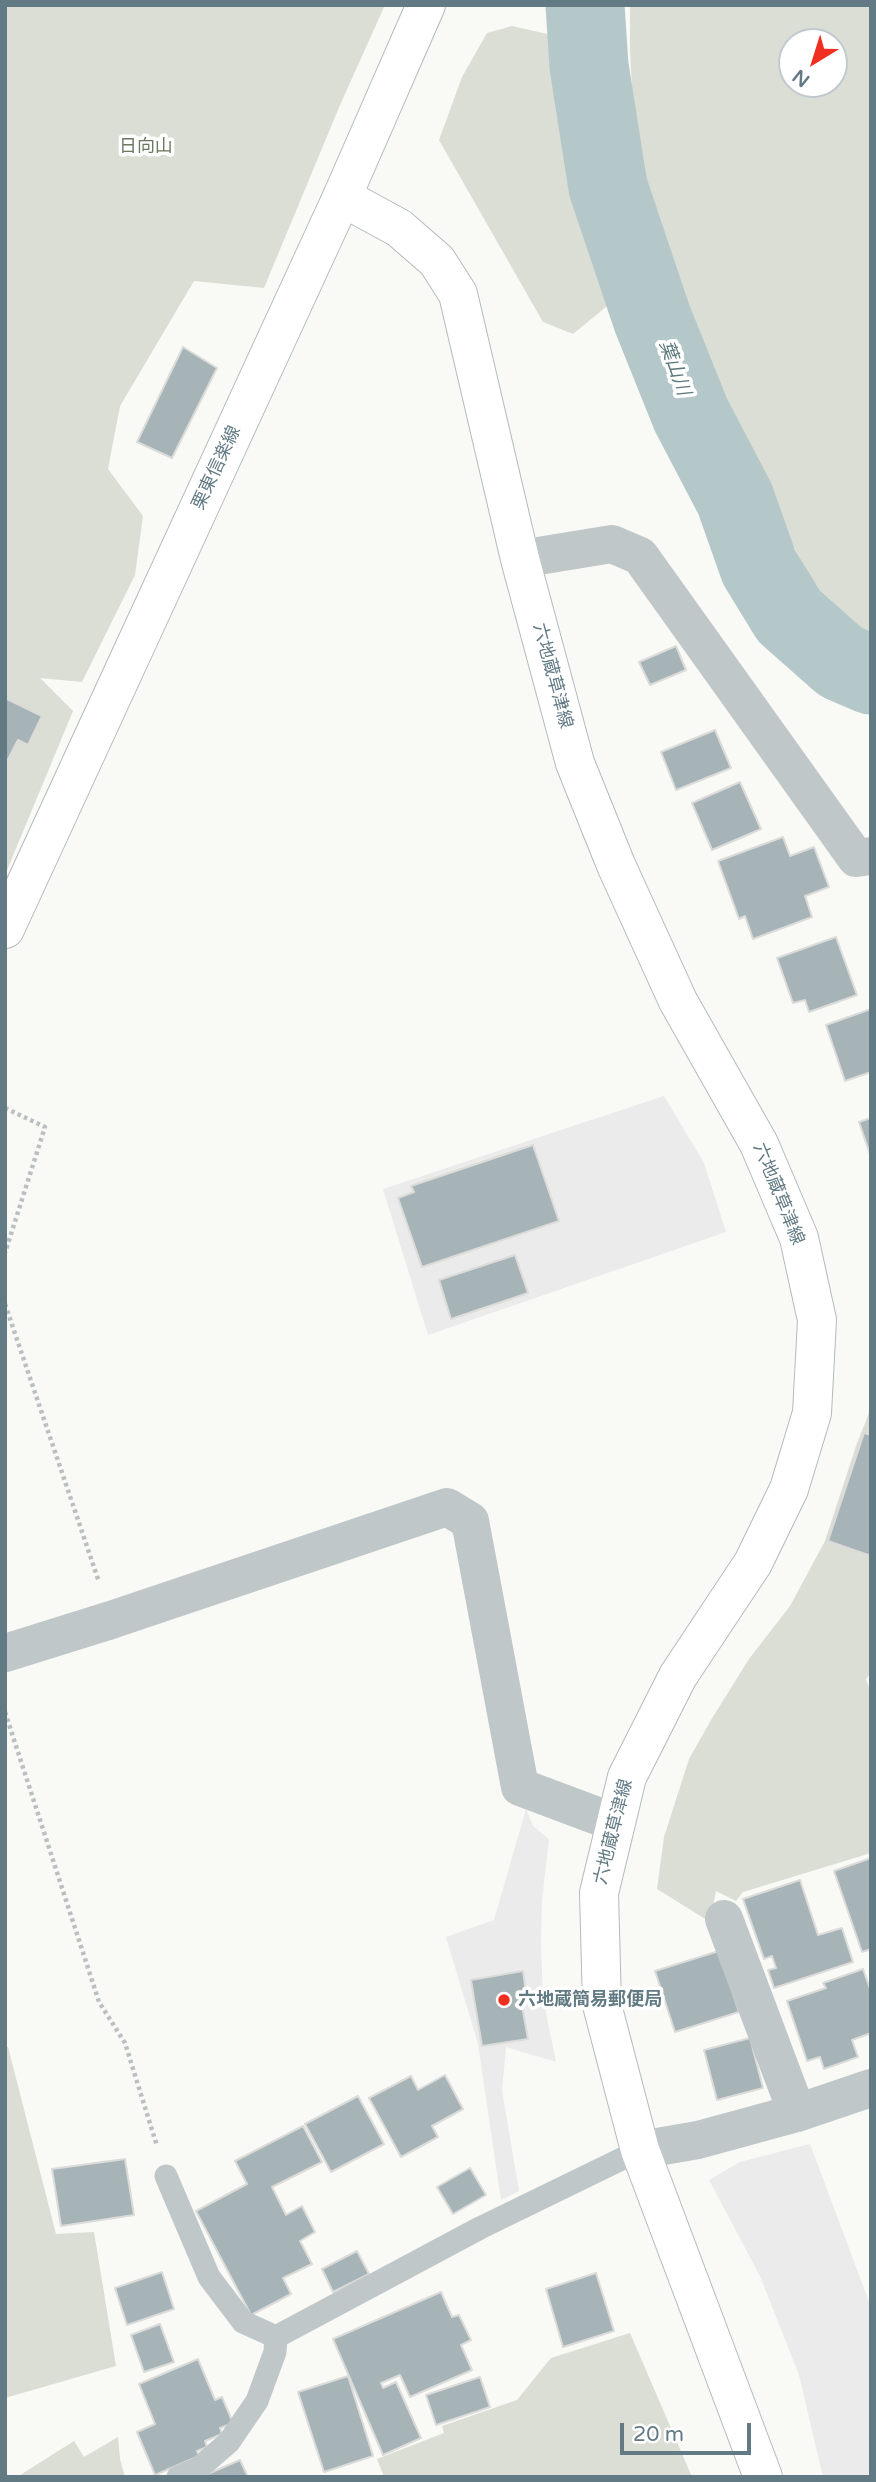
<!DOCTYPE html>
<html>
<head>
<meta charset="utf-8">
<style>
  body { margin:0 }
  #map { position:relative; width:876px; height:2482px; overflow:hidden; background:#f9f9f6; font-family:"Varela Round",sans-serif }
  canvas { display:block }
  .frame { position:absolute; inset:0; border:7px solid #627a84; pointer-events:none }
  .north { position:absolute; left:778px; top:28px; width:70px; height:70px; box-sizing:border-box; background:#fff; border:2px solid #c0cace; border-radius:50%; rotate:218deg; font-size:19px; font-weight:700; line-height:28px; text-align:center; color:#627a84 }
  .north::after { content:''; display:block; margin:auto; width:24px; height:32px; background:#f02f20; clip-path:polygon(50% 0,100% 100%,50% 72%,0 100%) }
  .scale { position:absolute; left:620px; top:2423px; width:131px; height:32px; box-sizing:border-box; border:4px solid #627a84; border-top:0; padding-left:9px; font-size:21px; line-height:24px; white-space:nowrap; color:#627a84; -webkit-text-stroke:5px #fff; paint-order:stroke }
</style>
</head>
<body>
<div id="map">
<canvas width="876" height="2482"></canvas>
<div class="frame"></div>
<div class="north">N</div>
<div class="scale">20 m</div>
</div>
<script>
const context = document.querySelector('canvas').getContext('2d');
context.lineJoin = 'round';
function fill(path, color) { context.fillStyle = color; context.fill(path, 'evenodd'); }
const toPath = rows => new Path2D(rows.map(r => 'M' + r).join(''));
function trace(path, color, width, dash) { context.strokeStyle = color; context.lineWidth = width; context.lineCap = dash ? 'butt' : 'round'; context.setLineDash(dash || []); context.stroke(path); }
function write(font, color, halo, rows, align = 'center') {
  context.font = font + ' "Varela Round","Noto Sans JP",sans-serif'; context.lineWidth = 7; context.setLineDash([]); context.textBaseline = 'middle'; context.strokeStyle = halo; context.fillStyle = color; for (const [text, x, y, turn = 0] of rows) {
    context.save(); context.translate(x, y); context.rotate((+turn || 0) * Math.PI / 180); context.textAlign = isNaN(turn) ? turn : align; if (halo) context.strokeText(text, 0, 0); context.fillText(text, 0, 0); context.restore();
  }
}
fill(toPath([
  [664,1096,704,1163,726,1232,428,1335,383,1189],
  [526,1809,533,1826,549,1839,542,1900,541,1944,543,1999,556,2062,506,2047,502,2090,519,2191,501,2200,478,2044,446,1937,494,1920],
  [810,2144,871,2307,871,2477,823,2477,799,2375,760,2276,709,2180,740,2162]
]), '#eaebea');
fill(toPath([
  [5,5,385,5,340,105,264,288,194,281,120,406,108,469,143,516,135,575,82,682,40,678,73,711,5,875],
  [630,5,871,5,871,648,831,615,760,485,678,303,637,184,630,50],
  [834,42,834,84,792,84,792,42],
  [512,26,556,36,567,107,578,152,585,198,618,297,573,334,543,322,439,140,462,77,487,33],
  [871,1408,871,1673,866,1679,871,1693,871,1853,743,1892,736,1901,716,1891,710,1922,657,1889,664,1837,689,1759,711,1720,749,1659,790,1606,825,1541,856,1446],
  [8,2047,56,2234,94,2232,116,2366,5,2398,5,2048],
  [630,2333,692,2477,384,2477,377,2459,444,2433,442,2426,517,2400,551,2358],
  [118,2437,120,2459,125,2477,17,2477,74,2441,84,2457]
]), '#daded5');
trace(toPath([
  [585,5,589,66,608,187,652,318,691,415,735,499,759,567,789,616,841,662,871,675]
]), '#b5c8c9', 79);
const building = toPath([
  [183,347,217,368,172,458,137,442,183,347],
  [676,646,686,670,650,685,639,662,676,646],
  [5,698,42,716,28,745,18,740,6,763,5,698],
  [715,730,731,768,676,790,661,752,715,730],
  [740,782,761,829,712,850,692,803,740,782],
  [783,837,790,856,814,847,829,887,805,896,812,917,753,939,745,916,739,919,718,861,783,837],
  [836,937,857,995,809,1012,805,1000,793,1003,777,958,836,937],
  [871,1009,871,1072,845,1081,826,1025,871,1009],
  [871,1118,871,1157,859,1122,871,1118],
  [533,1145,559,1221,422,1267,398,1198,414,1192,411,1186,533,1145],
  [515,1255,528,1293,451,1319,439,1280,515,1255],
  [864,1433,871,1435,871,1556,828,1541,864,1433],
  [871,1858,871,1949,862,1952,834,1871,871,1858],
  [800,1880,818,1935,842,1928,853,1962,774,1988,768,1970,776,1968,772,1956,764,1959,743,1899,800,1880],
  [719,1951,739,2012,675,2032,655,1971,719,1951],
  [863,1969,871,1992,871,2033,852,2040,858,2057,824,2069,820,2057,807,2061,787,2001,826,1988,823,1983,863,1969],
  [523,1971,526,1993,520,1995,528,2039,482,2046,471,1980,523,1971],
  [750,2038,763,2088,717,2100,704,2050,750,2038],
  [445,2075,463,2109,432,2126,438,2137,401,2157,369,2098,411,2076,418,2090,445,2075],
  [358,2096,384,2144,331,2172,305,2124,358,2096],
  [303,2126,322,2162,272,2187,286,2215,302,2206,315,2232,300,2241,312,2264,283,2278,291,2294,251,2315,196,2211,247,2184,235,2161,303,2126],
  [125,2159,134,2215,61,2226,52,2169,125,2159],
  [470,2168,486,2195,453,2214,437,2187,470,2168],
  [357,2251,369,2274,333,2292,322,2269,357,2251],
  [162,2272,174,2309,127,2325,115,2288,162,2272],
  [596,2273,614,2331,563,2347,546,2289,596,2273],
  [441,2292,452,2317,459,2315,471,2340,461,2345,472,2370,410,2397,400,2375,381,2383,383,2388,396,2382,421,2438,383,2455,333,2339,441,2292],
  [160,2324,174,2362,144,2372,131,2335,160,2324],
  [198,2359,215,2400,222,2397,233,2423,220,2428,222,2434,205,2441,207,2447,197,2451,199,2456,155,2475,137,2432,155,2424,139,2384,198,2359],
  [348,2376,373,2456,324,2472,298,2392,348,2376],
  [480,2377,490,2407,436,2425,426,2395,480,2377],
  [240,2460,248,2477,201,2477,240,2460]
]);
fill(building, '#a6b3b7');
trace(building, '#dbdbd9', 2);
const secondary = toPath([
  [342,197,399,228,437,261,458,294,520,559,575,763,616,865,678,1001,759,1144,799,1238,817,1320,812,1413,789,1489,753,1563,678,1676,627,1777,599,1893,602,2005,640,2150,763,2477]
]);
const primary = toPath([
  [5,929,342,197,426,5]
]);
trace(secondary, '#b2bbbe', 40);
trace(primary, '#b3bbbe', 40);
trace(toPath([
  [5,1108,45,1127,5,1253],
  [5,1304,99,1582],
  [5,1712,99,2002,125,2043,157,2146]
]), '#babfc1', 4.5, [3.5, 3.5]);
trace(toPath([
  [166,2176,209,2277,243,2322,276,2337,480,2228,640,2150],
  [178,2477,199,2468,229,2442,257,2401,275,2352,276,2337]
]), '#bfc7c9', 23);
trace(toPath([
  [520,559,612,544,640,556,856,858,871,856],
  [5,1653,111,1620,447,1507,470,1521,520,1787,616,1823],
  [724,1919,797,2113],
  [640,2150,698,2140,797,2113,871,2088]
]), '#bfc7c9', 38);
trace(secondary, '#fff', 38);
trace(primary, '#fff', 38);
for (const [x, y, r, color] of [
  [504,2000,7,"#f02f20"]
]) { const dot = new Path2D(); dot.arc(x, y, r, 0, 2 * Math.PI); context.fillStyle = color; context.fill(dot); trace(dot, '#fff', 2.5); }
write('18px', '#6a7a61', '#fff', [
  ["日向山",146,147]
]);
write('18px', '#627a84', '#fff', [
  ["栗東信楽線",217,468,-65],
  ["六地蔵草津線",552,676,75],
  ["六地蔵草津線",778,1194,68],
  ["六地蔵草津線",614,1832,-76]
]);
write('bold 18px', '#627a84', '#fff', [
  ["六地蔵簡易郵便局",518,2000]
], 'left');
write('italic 19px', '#5d7a7e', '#fff', [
  ["葉山川",674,368,70]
]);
</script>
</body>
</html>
